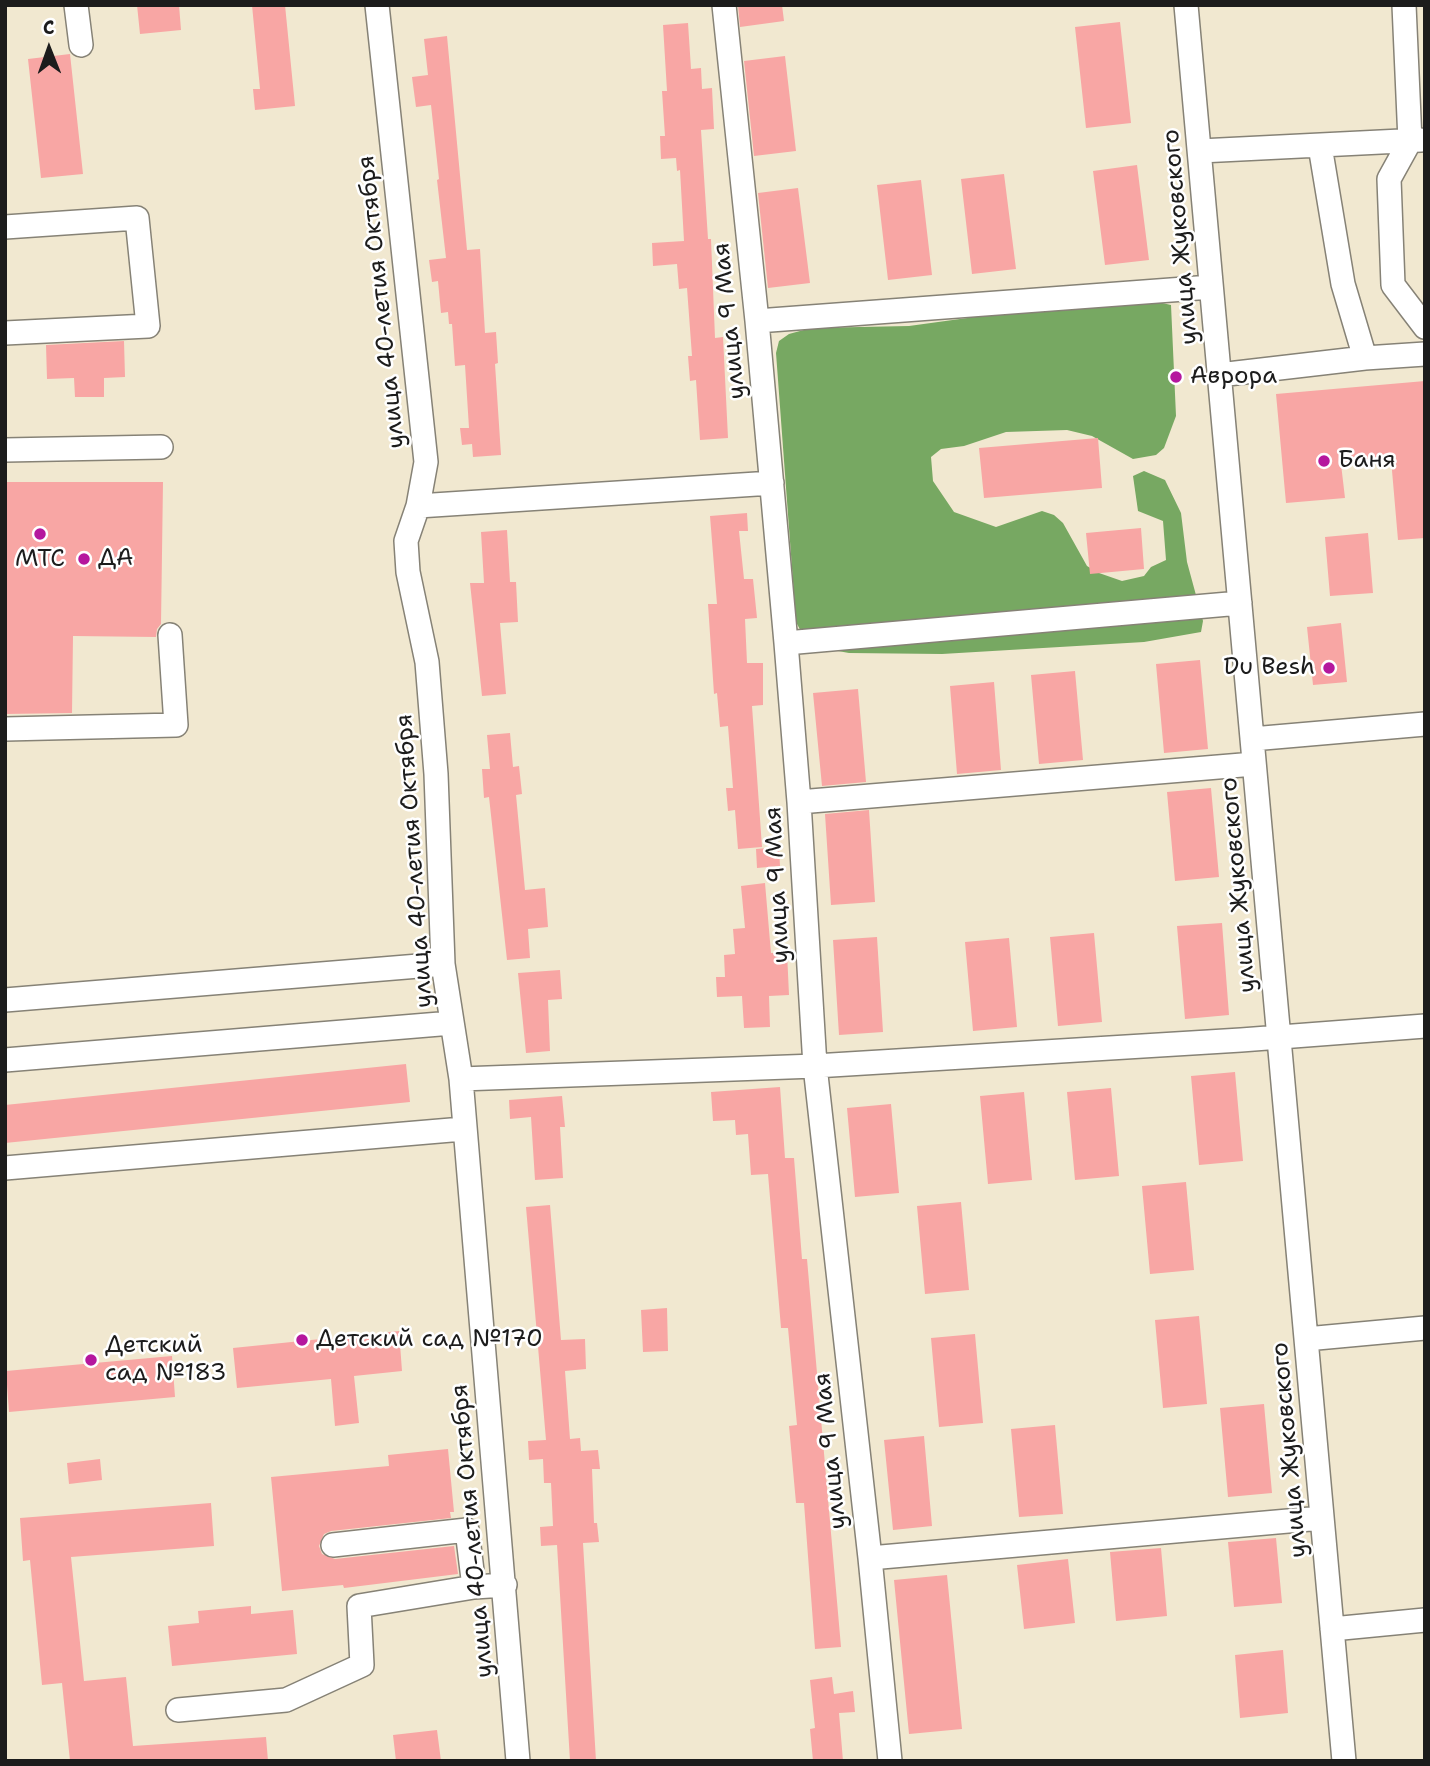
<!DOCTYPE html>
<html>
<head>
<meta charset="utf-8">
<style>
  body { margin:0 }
  #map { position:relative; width:1430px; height:1766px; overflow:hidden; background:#f1e8d0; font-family:"Shantell Sans",sans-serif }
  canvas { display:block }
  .frame { position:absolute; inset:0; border:7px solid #1c1c1c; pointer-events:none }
  .north { position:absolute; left:14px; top:14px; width:70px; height:70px; -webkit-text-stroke:5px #fff; paint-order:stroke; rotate:359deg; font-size:19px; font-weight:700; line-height:28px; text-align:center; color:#1c1c1c }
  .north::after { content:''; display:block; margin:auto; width:24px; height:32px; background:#1c1c1c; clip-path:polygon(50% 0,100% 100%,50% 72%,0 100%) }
</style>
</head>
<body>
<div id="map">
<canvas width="1430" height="1766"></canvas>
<div class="frame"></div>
<div class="north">С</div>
</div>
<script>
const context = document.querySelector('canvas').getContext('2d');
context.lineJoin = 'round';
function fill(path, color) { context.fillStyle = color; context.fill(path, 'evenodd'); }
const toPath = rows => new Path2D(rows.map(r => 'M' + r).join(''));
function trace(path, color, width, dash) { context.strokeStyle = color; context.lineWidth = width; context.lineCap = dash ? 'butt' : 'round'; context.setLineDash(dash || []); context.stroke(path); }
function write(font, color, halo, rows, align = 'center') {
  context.font = font + ' "Shantell Sans",sans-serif'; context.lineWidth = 5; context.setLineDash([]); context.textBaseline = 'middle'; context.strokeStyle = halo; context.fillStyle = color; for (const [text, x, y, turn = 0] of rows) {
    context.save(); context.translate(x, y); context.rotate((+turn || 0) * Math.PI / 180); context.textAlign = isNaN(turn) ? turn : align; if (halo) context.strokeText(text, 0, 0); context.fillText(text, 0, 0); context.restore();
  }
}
fill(toPath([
  [1158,302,1171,305,1176,416,1164,448,1156,455,1133,459,1092,436,1067,430,1006,432,964,446,941,449,931,457,933,481,954,512,996,527,1042,511,1054,515,1063,523,1087,566,1099,573,1122,581,1144,576,1151,567,1166,560,1163,521,1138,511,1133,476,1144,471,1165,480,1181,513,1187,562,1203,621,1201,632,1144,642,942,654,849,653,816,647,806,641,796,622,776,353,779,341,789,334,811,328,909,326,1062,305]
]), '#77a862');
fill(toPath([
  [137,5,179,5,181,30,140,34],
  [252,5,285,5,295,106,255,110,253,89,260,89],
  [738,5,782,5,784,21,740,27],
  [1120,22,1131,123,1086,128,1075,27],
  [688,23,691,69,701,68,702,89,712,88,714,129,701,130,708,239,711,239,715,338,723,337,728,438,700,440,696,380,690,381,688,356,692,356,687,288,679,289,677,264,653,266,652,243,684,241,680,170,677,171,676,158,661,159,660,136,665,136,662,91,667,91,663,25],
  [447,36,467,250,480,249,485,333,496,332,498,363,495,364,501,455,473,457,472,444,462,445,460,428,469,428,465,365,455,366,452,324,449,324,448,312,441,313,438,281,432,282,429,260,446,258,437,180,439,179,431,105,416,107,412,77,428,75,424,39],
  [70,54,83,174,41,178,28,59],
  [785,56,796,151,754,156,744,61],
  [1137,165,1149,260,1105,265,1093,171],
  [1004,174,1016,269,972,274,961,179],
  [921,180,932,275,888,280,877,185],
  [798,188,810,283,768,288,758,193],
  [124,341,125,377,104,378,104,397,75,397,74,378,47,379,46,345],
  [1425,381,1425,538,1398,540,1391,459,1341,464,1345,498,1286,503,1276,394],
  [1098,438,1102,488,984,498,979,448],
  [5,482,163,482,161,624,157,629,156,637,73,636,72,713,5,714],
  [747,513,748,531,739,531,744,579,753,579,757,618,745,619,747,663,763,663,763,705,752,706,762,847,738,849,735,810,728,811,726,788,733,788,728,726,720,727,717,693,714,694,708,604,717,604,710,516],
  [1141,528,1144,569,1090,574,1086,533],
  [507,530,510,582,516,582,518,622,500,623,506,694,482,696,470,583,484,583,481,532],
  [1368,533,1373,593,1330,596,1325,537],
  [1341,623,1347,682,1313,685,1307,627],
  [1200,660,1208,749,1164,753,1156,664],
  [1075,671,1083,760,1039,764,1031,675],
  [994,682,1001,770,957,774,950,686],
  [858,689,866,782,822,786,813,693],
  [510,733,513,767,519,766,522,794,516,795,525,890,545,888,548,927,528,929,530,958,507,960,489,797,484,798,482,769,490,769,487,735],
  [1211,788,1219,877,1175,881,1167,792],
  [869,810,875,902,831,905,825,814],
  [779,847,780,866,757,868,756,849],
  [765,883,771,953,787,952,789,995,769,996,770,1027,744,1028,742,996,717,997,716,977,725,977,724,955,735,954,733,929,745,928,741,886],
  [1222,923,1229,1015,1185,1019,1177,926],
  [1094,933,1102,1022,1058,1026,1050,937],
  [877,937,883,1032,839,1035,833,940],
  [1009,938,1017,1027,973,1031,965,942],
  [560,970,562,999,548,1000,550,1051,526,1053,518,973],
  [406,1064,410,1102,5,1143,5,1105],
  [1235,1072,1243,1161,1199,1165,1191,1076],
  [780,1087,785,1158,794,1158,802,1259,807,1259,841,1647,815,1649,804,1503,796,1503,789,1426,797,1425,788,1328,781,1328,768,1174,751,1175,748,1134,736,1135,735,1120,713,1121,711,1092],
  [1111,1088,1119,1176,1075,1180,1067,1092],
  [1024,1092,1032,1180,988,1184,980,1096],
  [562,1096,565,1127,560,1127,563,1178,535,1180,531,1117,510,1119,509,1100],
  [891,1104,899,1193,855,1197,847,1108],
  [1186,1182,1194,1270,1150,1274,1142,1186],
  [961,1202,969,1290,925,1294,917,1206],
  [550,1205,561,1340,585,1339,586,1369,565,1371,570,1439,580,1438,581,1451,598,1450,600,1469,592,1469,594,1523,597,1523,599,1542,583,1543,596,1761,570,1761,557,1545,541,1546,540,1527,553,1526,551,1483,544,1483,543,1459,529,1460,528,1441,546,1440,526,1207],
  [667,1308,668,1351,643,1352,641,1310],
  [1199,1316,1207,1404,1163,1408,1155,1320],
  [399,1331,402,1371,354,1376,359,1423,335,1426,331,1379,237,1388,233,1348],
  [975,1334,983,1423,939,1427,931,1338],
  [172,1356,175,1397,9,1412,6,1371],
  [1264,1404,1272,1493,1228,1497,1220,1408],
  [1055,1425,1063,1514,1019,1517,1011,1429],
  [924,1436,932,1526,893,1530,884,1440],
  [448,1449,454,1512,450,1512,451,1518,331,1531,324,1534,319,1546,322,1554,335,1559,454,1546,458,1574,344,1588,343,1585,282,1591,271,1477,389,1466,388,1455],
  [100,1459,102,1480,69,1484,67,1463],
  [211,1503,214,1546,71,1557,84,1681,126,1677,133,1746,266,1737,268,1761,70,1761,62,1683,42,1685,30,1560,23,1561,20,1518],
  [1276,1538,1282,1603,1234,1607,1228,1542],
  [1161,1548,1167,1616,1116,1621,1110,1552],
  [1068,1559,1075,1623,1024,1629,1017,1565],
  [947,1575,962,1729,909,1734,894,1580],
  [251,1606,251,1614,293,1610,297,1654,172,1666,168,1626,199,1623,198,1611],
  [1283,1650,1288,1713,1240,1718,1235,1655],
  [832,1677,834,1694,853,1691,855,1712,839,1713,843,1761,813,1761,810,1729,815,1728,810,1680],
  [437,1730,441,1761,396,1761,393,1735]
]), '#f8a6a4');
const minor = toPath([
  [76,5,81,45],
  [377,5,426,462,418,506,406,541,408,572,427,662,436,774,443,964,461,1079,518,1761],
  [724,5,757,321,786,643,799,802,815,1066,870,1558,890,1761],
  [1186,5,1344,1761],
  [1404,5,1410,141,1389,179,1393,285,1425,327],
  [1320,146,1343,284,1365,358,1425,354],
  [1200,151,1421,140],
  [5,227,137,218,148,326,5,333],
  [757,321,1211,287],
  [1219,375,1365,358],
  [5,450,161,447],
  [418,506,772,483],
  [786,643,1240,603],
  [5,729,176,725,170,635],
  [1252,739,1425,724],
  [799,802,1254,764],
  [5,1000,443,964],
  [5,1060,452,1023],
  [461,1079,815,1066,1241,1040,1425,1026],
  [5,1168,463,1129],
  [1306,1339,1425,1328],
  [333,1545,467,1530,474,1587],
  [870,1558,1322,1518],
  [1332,1629,1425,1620],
  [178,1710,286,1700,362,1665,359,1606,474,1587,505,1585]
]);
trace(minor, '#868276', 26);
trace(minor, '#fff', 23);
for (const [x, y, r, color] of [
  [1176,377,7,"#b5179e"],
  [1324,461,7,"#b5179e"],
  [40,534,7,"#b5179e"],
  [84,559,7,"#b5179e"],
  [1329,668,7,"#b5179e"],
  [302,1340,7,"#b5179e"],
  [91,1360,7,"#b5179e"]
]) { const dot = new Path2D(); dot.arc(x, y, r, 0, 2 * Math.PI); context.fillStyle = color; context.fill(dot); trace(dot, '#fff', 2.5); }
write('24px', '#1c1c1c', '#fff', [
  ["улица Жуковского",1181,237,-95],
  ["улица 40-летия Октября",382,302,-96],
  ["улица 9 Мая",730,321,-96],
  ["улица 40-летия Октября",415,861,-94],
  ["улица 9 Мая",778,885,-93],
  ["улица Жуковского",1239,885,-95],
  ["улица Жуковского",1290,1450,-95],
  ["улица 9 Мая",831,1451,-96],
  ["улица 40-летия Октября",473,1531,-95]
]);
write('24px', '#1c1c1c', '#fff', [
  ["Аврора",1190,377],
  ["Баня",1338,461],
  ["ДА",98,559],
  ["МТС",40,560,"center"],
  ["Du Besh",1315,668,"right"],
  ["Детский сад №170",316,1340],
  ["Детский",105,1346],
  ["сад №183",105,1374]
], 'left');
</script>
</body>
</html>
